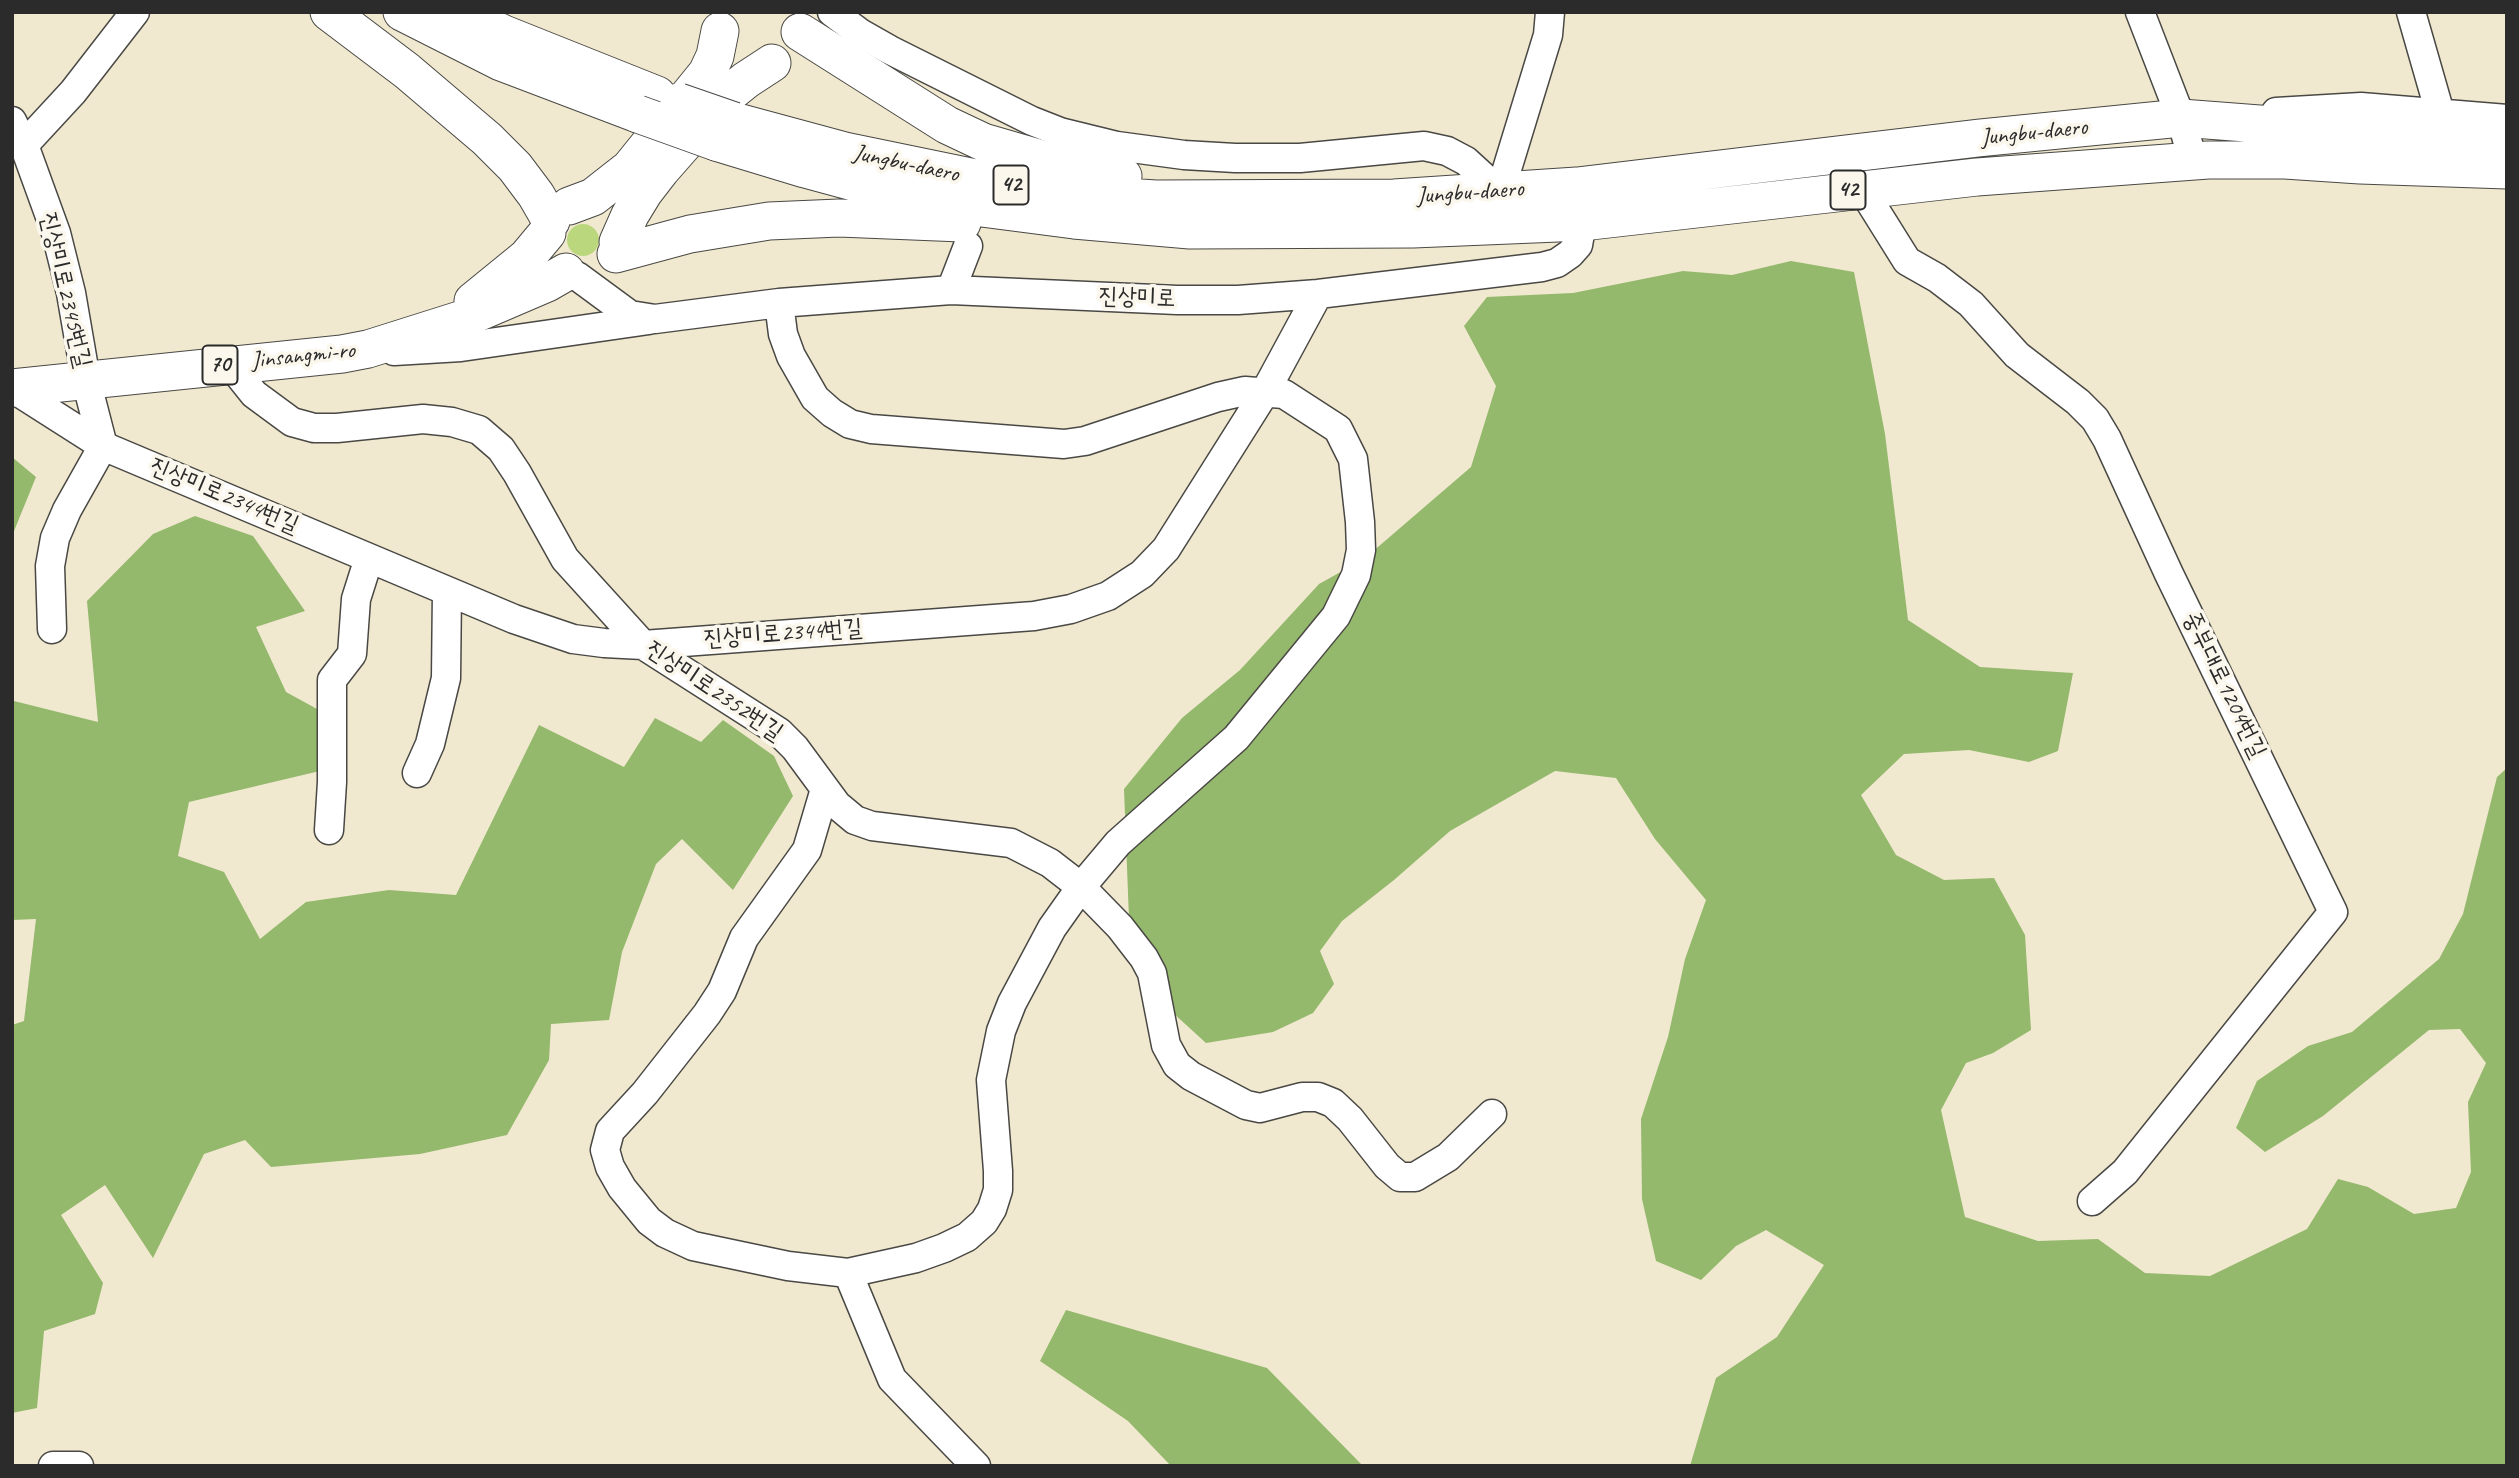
<!DOCTYPE html>
<html>
<head>
<meta charset="utf-8">
<style>
  body { margin:0 }
  #map { position:relative; width:2519px; height:1478px; overflow:hidden; background:#f0e9cf; font-family:Caveat,sans-serif }
  canvas { display:block }
  .frame { position:absolute; inset:0; border:14px solid #2b2b2b; pointer-events:none }
</style>
</head>
<body>
<div id="map">
<canvas width="2519" height="1478"></canvas>
<div class="frame"></div>
</div>
<script>
const context = document.querySelector('canvas').getContext('2d');
context.lineJoin = 'round';
function fill(path, color) { context.fillStyle = color; context.fill(path, 'evenodd'); }
const toPath = rows => new Path2D(rows.map(r => 'M' + r).join(''));
function trace(path, color, width, dash) { context.strokeStyle = color; context.lineWidth = width; context.lineCap = dash ? 'butt' : 'round'; context.setLineDash(dash || []); context.stroke(path); }
function write(font, color, halo, rows, align = 'center') {
  context.font = font + ' Caveat,"Poor Story",sans-serif'; context.lineWidth = 7; context.setLineDash([]); context.textBaseline = 'middle'; context.strokeStyle = halo; context.fillStyle = color; for (const [text, x, y, turn = 0] of rows) {
    context.save(); context.translate(x, y); context.rotate((+turn || 0) * Math.PI / 180); context.textAlign = isNaN(turn) ? turn : align; if (halo) context.strokeText(text, 0, 0); context.fillText(text, 0, 0); context.restore();
  }
}
fill(toPath([
  '567 240a16 16 0 1 1 32 0a16 16 0 1 1-32 0Z'
]), '#bbd77d');
fill(toPath([
  [1791,261,1854,272,1885,434,1908,620,1980,667,2073,673,2058,751,2029,762,1969,750,1904,754,1861,795,1896,855,1944,880,1994,878,2025,935,2031,1030,1993,1053,1966,1063,1941,1110,1965,1217,2038,1241,2098,1239,2145,1273,2210,1276,2307,1229,2338,1179,2368,1187,2414,1214,2456,1208,2471,1172,2468,1102,2486,1063,2460,1029,2429,1030,2323,1116,2265,1152,2236,1128,2257,1081,2308,1046,2352,1032,2439,959,2463,914,2497,777,2507,768,2507,1466,1690,1466,1716,1378,1777,1337,1824,1265,1766,1230,1736,1246,1701,1280,1656,1261,1642,1199,1641,1119,1668,1037,1685,959,1706,900,1655,839,1616,778,1555,771,1450,831,1394,880,1342,921,1320,951,1334,984,1313,1013,1273,1032,1206,1043,1161,1002,1130,945,1124,789,1182,718,1240,670,1319,584,1364,559,1471,467,1496,386,1464,326,1487,297,1573,293,1683,271,1732,275],
  [12,457,36,477,12,536],
  [195,516,253,536,305,611,256,627,286,692,317,709,324,770,189,802,178,856,224,872,260,939,306,902,389,890,456,895,539,725,624,767,655,718,701,742,723,720,774,756,793,796,733,890,682,839,656,864,622,952,609,1020,551,1024,549,1060,507,1135,420,1154,271,1167,245,1140,204,1154,153,1258,105,1185,61,1215,103,1283,95,1314,44,1331,37,1408,12,1413,12,1025,24,1021,36,919,12,920,12,676,14,701,98,722,87,601,153,534],
  [1066,1310,1267,1368,1363,1466,1171,1466,1128,1421,1040,1361]
]), '#94b86c');
const minor = toPath([
  [832,12,860,33,890,50,1032,121,1060,132,1117,146,1184,155,1235,158,1300,158,1424,146,1447,151,1466,161,1500,192,1548,35,1550,12],
  [2140,12,2181,118,2193,161],
  [2411,12,2440,113],
  [2276,112,2361,107,2507,119],
  [12,121,24,145,56,233,71,293,86,380,103,446,67,510,55,538,50,566,52,629],
  [24,145,73,92,135,12],
  [1862,189,1907,261,1937,278,1971,304,2017,355,2078,402,2095,419,2107,439,2169,574,2333,912,2125,1172,2092,1201],
  [577,276,630,315,655,319,779,303,951,290,1177,300,1238,300,1318,294,1542,267,1557,263,1570,254,1578,245,1582,222,1579,203],
  [951,290,968,246],
  [779,303,783,334,791,356,815,398,832,413,850,424,871,429,1064,444,1085,441,1218,397,1245,391,1284,394,1338,429,1353,459,1360,522,1361,550,1356,575,1336,616,1236,738,1118,843,1081,887,1120,927,1144,958,1152,973,1166,1045,1177,1065,1191,1076,1246,1105,1260,1108,1302,1097,1318,1097,1333,1103,1350,1119,1387,1166,1400,1177,1415,1177,1448,1157,1492,1114],
  [394,351,461,347,649,320],
  [230,364,254,394,292,422,314,428,337,428,423,419,452,422,479,430,501,449,517,473,565,559,643,645,779,732,795,748,837,805,855,820,872,826,1011,843,1050,863,1081,887,1052,928,1012,1003,1001,1031,991,1080,998,1171,998,1190,992,1209,984,1222,967,1237,944,1248,916,1258,848,1273,892,1379,976,1466],
  [12,388,103,446,514,619,573,639,604,643,643,645,1034,616,1071,609,1108,596,1142,574,1166,549,1265,392,1318,294],
  [417,773,430,744,446,678,447,591],
  [825,789,807,850,744,938,722,991,707,1014,645,1093,610,1131,605,1150,610,1167,622,1188,649,1221,665,1233,693,1246,788,1266,848,1273],
  [329,830,332,782,332,680,352,654,356,599,369,558],
  [53,1466,79,1466]
]);
const major = toPath([
  [329,12,407,71,487,139,515,167,536,195,551,221],
  [402,12,501,62,638,114],
  [458,12,504,34,657,95],
  [800,32,947,125,983,142,1062,165,1123,176],
  [734,121,845,151,1010,185,1079,194,1156,199,1394,198,1577,186,1979,138,2181,118,2507,143],
  [716,142,805,169,875,188,966,206,1074,220,1190,230,1413,229,1582,222,1977,177,2208,160,2285,160,2360,165,2507,170],
  [569,206,593,197,630,168,707,73,715,56,720,31],
  [618,242,630,215,644,192,661,170,726,96,746,80,772,63],
  [616,254,690,234,769,221,839,218,962,223],
  [473,301,527,257,547,233],
  [12,388,342,354,368,349,463,319,547,283,566,272]
]);
trace(minor, '#494844', 31);
trace(major, '#494844', 39);
trace(minor, '#fff', 28);
trace(major, '#fff', 37);
const majorBridge = toPath([
  [679,102,734,121],
  [638,114,716,142]
]);
trace(majorBridge, '#494844', 39, []);
trace(majorBridge, '#fff', 37);
for (const [x, y, w] of [
  [1011,185,35],
  [1848,190,35],
  [220,365,35]
]) { const box = new Path2D(); box.roundRect(x - w / 2, y - 19.5, w, 39, 5); context.fillStyle = '#fbf7ec'; context.fill(box); trace(box, '#2b2b2b', 2); }
write('bold 23px', '#2b2b2b', null, [
  ["42",1011,185],
  ["42",1848,190],
  ["70",220,365]
]);
write('24px', '#2b2b2b', '#fbf7ec', [
  ["Jungbu-daero",2034,133,-6],
  ["Jungbu-daero",906,164,12],
  ["Jungbu-daero",1470,193,-4],
  ["진상미로2345번길",65,290,77],
  ["진상미로",1137,298,2],
  ["Jinsangmi-ro",303,356,-6],
  ["진상미로2344번길",224,496,23],
  ["진상미로2344번길",783,634,-4],
  ["중부대로1204번길",2224,685,64],
  ["진상미로2352번길",714,691,34]
]);
</script>
</body>
</html>
